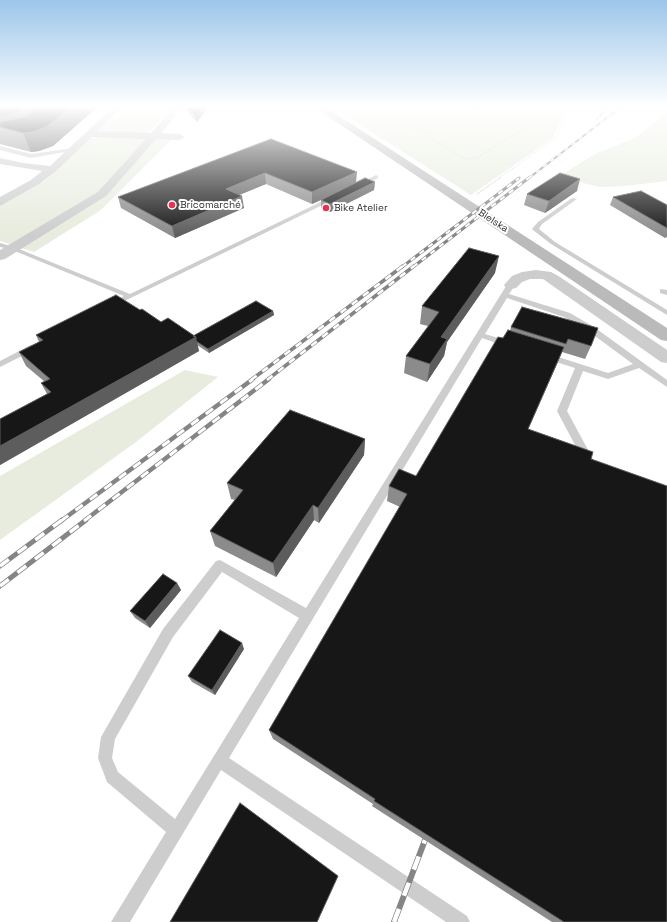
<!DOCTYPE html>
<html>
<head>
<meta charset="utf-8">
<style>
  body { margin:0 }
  canvas { display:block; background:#fff }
</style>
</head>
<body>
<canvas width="667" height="922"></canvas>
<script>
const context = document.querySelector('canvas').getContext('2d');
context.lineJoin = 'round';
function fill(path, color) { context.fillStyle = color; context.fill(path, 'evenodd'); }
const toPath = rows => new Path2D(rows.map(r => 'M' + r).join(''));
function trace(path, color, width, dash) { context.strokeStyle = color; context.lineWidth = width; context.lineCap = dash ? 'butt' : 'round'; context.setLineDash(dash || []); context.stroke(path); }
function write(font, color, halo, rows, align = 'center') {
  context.font = font + ' "Space Grotesk",sans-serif'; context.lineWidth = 4; context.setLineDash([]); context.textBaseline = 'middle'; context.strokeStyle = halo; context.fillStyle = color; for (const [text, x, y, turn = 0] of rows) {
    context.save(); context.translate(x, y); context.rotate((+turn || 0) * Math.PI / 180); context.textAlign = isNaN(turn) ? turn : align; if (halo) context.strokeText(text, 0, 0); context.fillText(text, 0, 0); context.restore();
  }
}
fill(toPath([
  [126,107,173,107,148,133,99,131,112,118,118,119,120,117],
  [332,107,572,107,567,111,552,139,471,195],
  [667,113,667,181,624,186,600,187,558,177,595,154,635,138],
  [104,137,172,139,101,210,34,252,0,241,0,205,44,181,91,138],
  [185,370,218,377,136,442,0,540,0,476]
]), '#e7ecde');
trace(toPath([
  [381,107,458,155,468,159,478,157,521,131,551,107],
  [473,107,521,131],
  [499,178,555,139,570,111,575,107]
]), '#cdcdcd', 1, [1, 1]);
trace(toPath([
  [477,194,501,177]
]), '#cdcdcd', 1.5, [1, 1]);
fill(toPath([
  [0,146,31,154,73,148,76,150,31,158,0,150,0,146],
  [376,175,378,176,378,178,360,187,355,186,376,175],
  [333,196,335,197,335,199,112,307,108,305,109,303,124,296,10,249,0,247,0,243,14,247,130,294,333,196],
  [572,198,577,199,542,224,539,229,555,242,667,310,667,315,551,244,533,230,532,229,538,222,572,198],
  [508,283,514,283,515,285,509,294,570,313,594,327,667,380,667,387,639,368,608,379,583,371,567,411,593,459,592,462,584,462,557,411,575,368,543,358,542,356,546,353,608,373,633,364,588,331,564,317,507,298,485,334,511,342,512,344,508,347,482,338,229,758,467,916,470,922,446,922,221,770,130,922,111,922,166,832,107,782,98,758,101,737,163,629,216,561,220,560,306,608,508,283],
  [222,572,299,618,175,819,118,772,112,758,115,739,173,637,222,572],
  [660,289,667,290,667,295,660,293,660,289],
  [31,345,35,348,34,350,0,367,0,361,31,345]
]), '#cdcdcd');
fill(toPath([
  [113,107,122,107,98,131,151,133,174,107,183,107,161,133,180,134,185,137,180,140,156,139,106,196,5,259,0,260,0,250,98,192,146,139,92,137,56,171,39,184,0,206,0,197,31,180,42,171,0,164,0,158,23,163,50,166,113,107],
  [536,270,551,272,560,277,667,350,667,363,661,362,543,279,530,279,522,282,516,288,511,289,506,288,504,285,512,276,522,272,536,270]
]), '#cdcdcd');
fill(toPath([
  [314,107,325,107,667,328,667,341,661,340,314,107]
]), '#bababa');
const railFar5 = toPath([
  [597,119,607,107],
  [529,178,621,107]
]);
const railFar4 = toPath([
  [402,267,519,178],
  [413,267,530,177]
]);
const railFar3 = toPath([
  [251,380,403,266],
  [267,380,414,266]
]);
const railFar2 = toPath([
  [61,521,253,379],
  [84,521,269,379]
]);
const railFar1 = toPath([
  [0,566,62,520],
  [0,586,86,520]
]);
const rail = toPath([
  [394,922,425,840]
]);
trace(railFar5, '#858585', 2);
trace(railFar4, '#858585', 3);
trace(railFar3, '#858585', 3.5);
trace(railFar2, '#858585', 4.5);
trace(railFar1, '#858585', 5);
trace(rail, '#858585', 6);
trace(railFar5, '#fff', 1.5, [4.5]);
trace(railFar4, '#fff', 2, [5.5]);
trace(railFar3, '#fff', 2.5, [7]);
trace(railFar2, '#fff', 3, [9]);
trace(railFar1, '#fff', 3.5, [11]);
trace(rail, '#fff', 4.5, [14]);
fill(toPath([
  [0,107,94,107,95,109,53,146,39,151,31,152,0,144],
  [184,107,208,107,197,122,185,109],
  [271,139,356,183,375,182,374,190,330,212,321,208,321,200,312,204,266,184,239,195,244,208,175,238,121,208,118,197],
  [577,191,545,213,524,205,527,194],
  [613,197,667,205,667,237,665,238,610,205],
  [495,273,447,342,444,356,427,382,404,373,406,356,428,326,420,324,422,306],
  [522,307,591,346,585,359,562,352,528,429,591,459,667,922,552,922,372,806,373,804,273,739,269,730,400,507,387,501,389,486,416,476,503,338,510,331,511,327],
  [140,310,161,322,193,336,273,311,274,315,209,353,197,345,199,351,0,465,0,419,47,394,41,383,45,382,26,366,19,352,39,342,36,335],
  [365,439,364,455,319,523,314,520,276,577,215,546,210,531,235,500,231,499,227,483],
  [177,583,181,590,150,628,135,618,130,611],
  [244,649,215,695,192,682,188,676]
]), '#8b8b8b');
fill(toPath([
  [27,107,36,107,41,120,0,127,0,117],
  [71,107,94,107,95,109,53,146,39,151,31,152,23,133],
  [203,107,208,107,197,122,196,116],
  [357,172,356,183,312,204,312,192],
  [265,173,266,184,227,200,226,189],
  [580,179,577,191,545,213,549,201],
  [375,182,374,190,330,212,330,204],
  [242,196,244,208,175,238,172,226],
  [499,256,495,273,447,342,444,356,427,382,430,364,441,337],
  [273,311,274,315,209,353,208,349],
  [196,337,199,351,0,465,0,446],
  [564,347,557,364,521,445,528,429],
  [365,439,364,455,319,523,318,508],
  [313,505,314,520,276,577,273,563],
  [177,583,181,590,150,628,145,621],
  [242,643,244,649,215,695,212,690]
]), '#5d5d5d');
const building = toPath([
  [0,107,27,107,19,112,0,117,0,107],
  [38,107,71,107,46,127,32,132,23,133,0,127,0,122,24,117,38,107],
  [187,107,203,107,196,116,187,107],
  [271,139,357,172,312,192,265,173,226,189,242,196,172,226,118,197,271,139],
  [560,173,580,179,549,201,527,194,560,173],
  [365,178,375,182,330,204,321,200,365,178],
  [641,191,667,205,667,228,613,197,641,191],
  [469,248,499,256,441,337,447,339,430,364,406,356,439,312,422,306,469,248],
  [116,295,140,310,142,309,161,322,168,318,196,337,0,446,0,419,51,392,41,383,50,379,19,352,43,340,36,335,116,295],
  [256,301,273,311,208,349,196,341,196,337,193,336,256,301],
  [522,307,598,328,591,346,568,339,566,344,511,327,522,307],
  [508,330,564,347,528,429,593,452,591,459,667,486,667,922,564,922,374,801,375,799,269,730,407,494,389,486,399,469,416,476,498,337,503,338,508,330],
  [290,410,365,439,318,508,313,505,273,563,210,531,243,490,227,483,290,410],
  [163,574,177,583,145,621,130,611,163,574],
  [220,630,242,643,212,690,188,676,220,630],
  [240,803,338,876,317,922,170,922,240,803]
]);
fill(building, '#171717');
trace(building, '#5d5d5d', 1);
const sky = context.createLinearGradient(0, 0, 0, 236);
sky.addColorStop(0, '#9cc6ea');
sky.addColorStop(0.45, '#fff');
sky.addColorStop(1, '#ffffff00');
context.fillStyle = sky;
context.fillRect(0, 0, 667, 236);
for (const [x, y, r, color] of [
  [172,205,4,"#e43451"],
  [326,208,4,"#e43451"]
]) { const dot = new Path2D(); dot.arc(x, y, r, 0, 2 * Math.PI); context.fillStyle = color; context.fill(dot); trace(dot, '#fff', 1.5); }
write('10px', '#303030', '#fff', [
  ["Bricomarché",180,205],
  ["Bike Atelier",334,208]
], 'left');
write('10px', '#303030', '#fff', [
  ["Bielska",493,221,33]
]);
</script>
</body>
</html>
